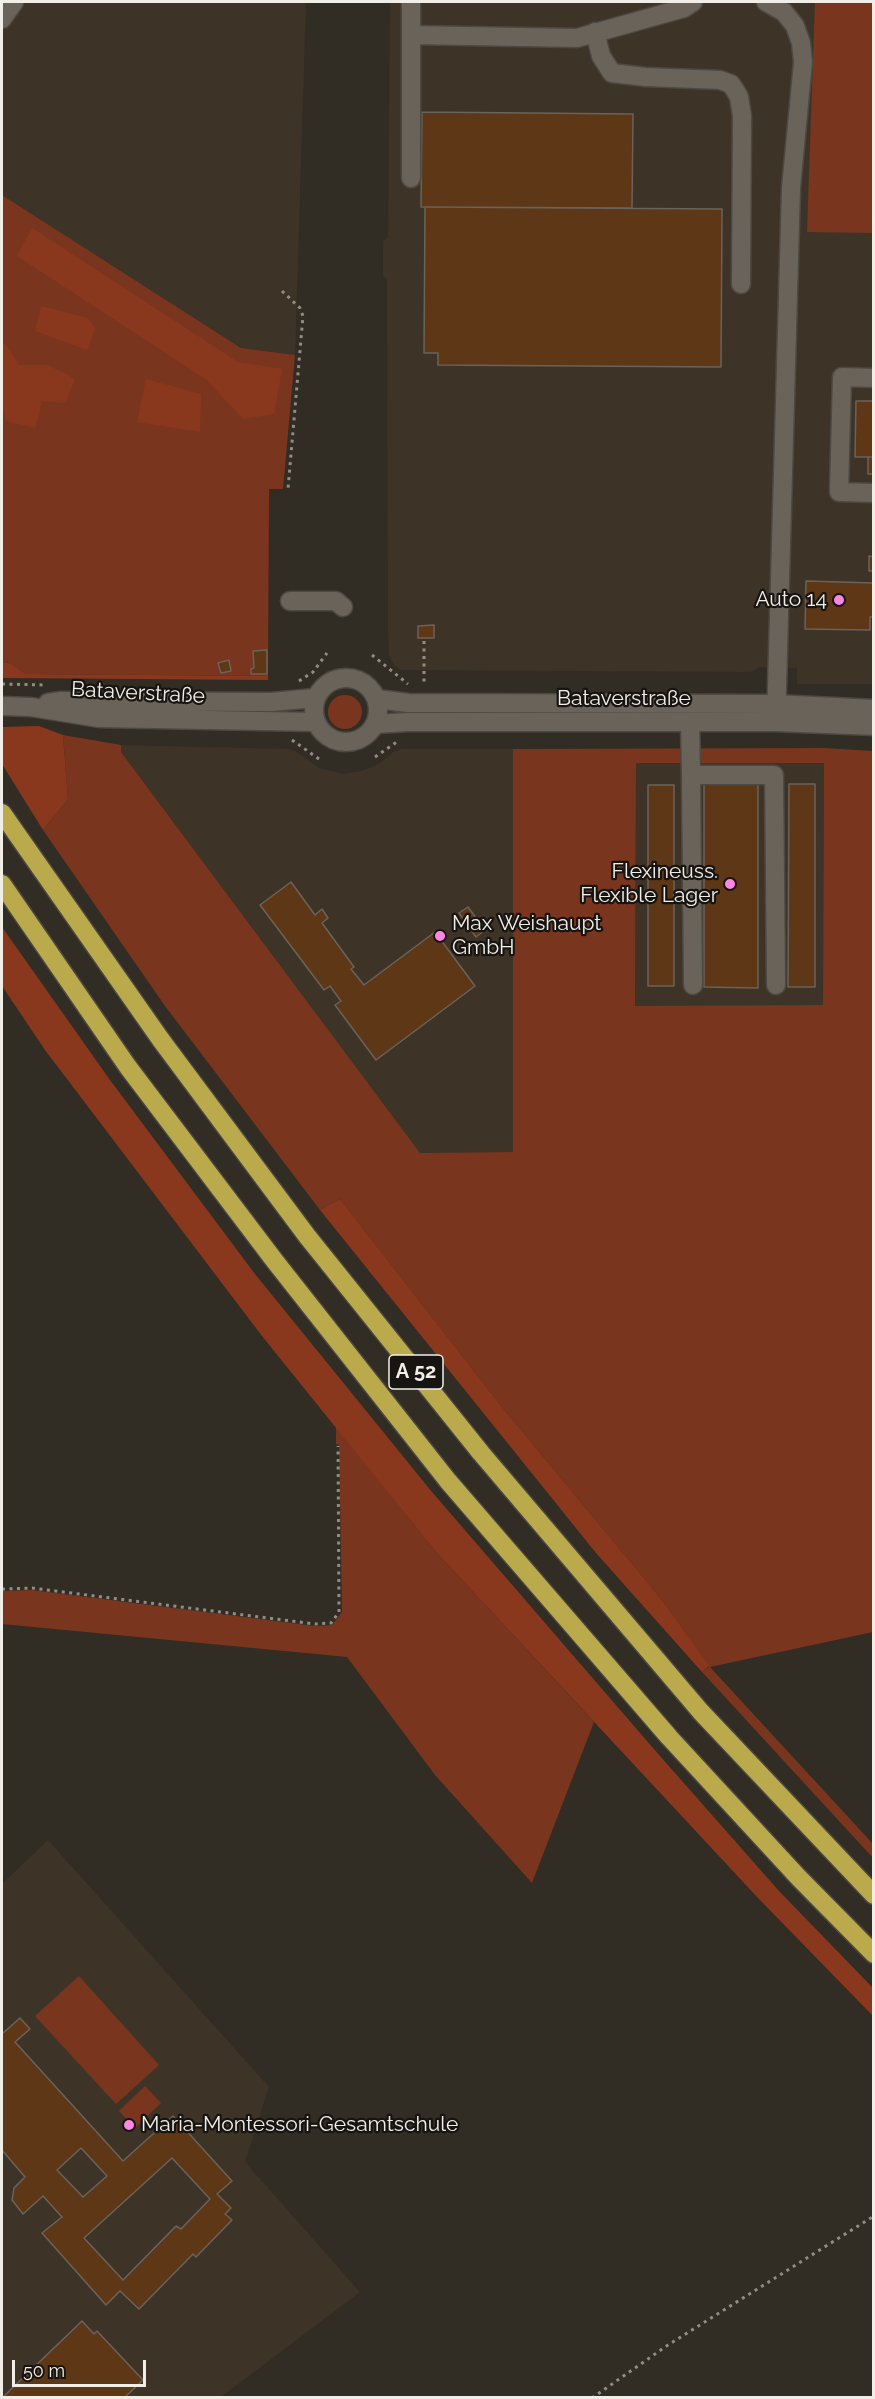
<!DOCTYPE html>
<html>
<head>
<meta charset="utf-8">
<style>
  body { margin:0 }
  #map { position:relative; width:875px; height:2399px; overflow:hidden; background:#312c24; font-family:Raleway,sans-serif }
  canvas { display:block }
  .frame { position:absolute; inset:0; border:3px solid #f1eee8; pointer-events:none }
  .scale { position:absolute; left:12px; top:2360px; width:134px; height:27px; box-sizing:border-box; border:3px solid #f1eee8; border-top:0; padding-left:8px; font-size:18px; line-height:21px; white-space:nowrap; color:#f1eee8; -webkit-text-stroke:4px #171411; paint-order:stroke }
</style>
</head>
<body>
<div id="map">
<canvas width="875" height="2399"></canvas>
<div class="frame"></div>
<div class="scale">50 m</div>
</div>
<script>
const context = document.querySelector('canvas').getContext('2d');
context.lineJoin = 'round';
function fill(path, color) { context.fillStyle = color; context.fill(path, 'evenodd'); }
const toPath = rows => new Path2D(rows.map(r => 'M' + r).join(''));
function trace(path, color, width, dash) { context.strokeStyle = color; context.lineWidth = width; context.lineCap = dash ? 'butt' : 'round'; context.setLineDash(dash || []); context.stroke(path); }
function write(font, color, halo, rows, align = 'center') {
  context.font = font + ' Raleway,sans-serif'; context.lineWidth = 4.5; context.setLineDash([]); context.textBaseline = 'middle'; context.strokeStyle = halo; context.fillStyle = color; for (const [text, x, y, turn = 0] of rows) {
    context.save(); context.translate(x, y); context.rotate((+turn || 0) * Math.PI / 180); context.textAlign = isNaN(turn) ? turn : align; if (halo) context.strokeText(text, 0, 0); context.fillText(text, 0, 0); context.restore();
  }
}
fill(toPath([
  [2,2,306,2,295,355,241,348,2,195],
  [390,2,873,2,873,684,797,684,797,668,760,667,750,672,401,670,394,665,389,655,388,635,387,279,383,276,383,241,388,238],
  [121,745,288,749,295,751,319,768,343,774,361,771,379,764,393,752,402,749,513,749,513,1152,420,1153,121,752],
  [636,763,824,763,823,1006,635,1006],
  [48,1840,269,2087,245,2162,360,2292,221,2397,2,2398,2,1884]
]), '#3d3427');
fill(toPath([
  [815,2,873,2,873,233,807,232],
  [2,195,241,348,295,355,283,489,269,489,268,676,26,674,10,663,2,662],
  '328 712a17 17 0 1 1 34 0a17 17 0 1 1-34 0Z',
  [63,735,121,745,121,752,420,1153,513,1152,513,749,824,748,873,751,873,1632,710,1667,873,1844,873,1858,702,1672,709,1667,662,1600,502,1407,340,1199,320,1210,165,1006,43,830,68,799],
  [636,763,824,763,823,1005,635,1006],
  [336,1427,436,1552,594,1722,532,1883,435,1775,347,1657,2,1624,2,1591,32,1590,315,1626,332,1625,342,1612,339,1445,336,1444],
  [79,1976,159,2065,116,2104,35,2016],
  [145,2086,161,2103,135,2128,119,2111]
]), '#7a351f');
fill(toPath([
  [32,228,238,362,282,369,274,414,243,419,207,380,17,256],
  [41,306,88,318,95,329,87,350,35,331],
  [5,343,19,365,48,365,75,379,65,403,42,401,35,428,6,421,2,404,2,345],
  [146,379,201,394,200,432,137,422],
  [268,655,268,680,2,678,2,662,10,663,26,674,267,676],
  [39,726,63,735,68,799,43,830,2,764,2,727],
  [2,927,110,1080,255,1274,432,1492,653,1748,779,1891,873,1988,873,2016,758,1898,436,1552,262,1336,45,1050,2,986],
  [340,1199,502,1407,662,1600,709,1666,702,1672,596,1553,320,1210]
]), '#8a381d');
const building = toPath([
  [422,112,633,114,632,208,421,207,422,112],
  [425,207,722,209,721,367,438,365,438,353,424,353,425,207],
  [856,401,874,401,874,457,855,457,856,401],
  [868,457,874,457,874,474,868,474,868,457],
  [869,556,874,557,874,571,869,571,869,556],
  [806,581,874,583,874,617,870,617,870,630,805,629,806,581],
  [434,625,434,638,418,638,418,626,434,625],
  [267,650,267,674,251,674,251,669,254,668,253,651,267,650],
  [229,660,231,671,221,673,218,663,229,660],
  [704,784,758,784,758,988,704,987,704,784],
  [789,784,815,784,815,987,788,987,789,784],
  [648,785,674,785,674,986,648,986,648,785],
  [291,882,315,915,322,909,328,918,322,923,354,967,351,969,364,985,435,932,475,986,376,1060,335,1005,341,1001,330,986,324,990,260,905,291,882],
  [468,907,485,930,476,937,459,913,468,907],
  [20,2018,30,2029,15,2042,123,2161,173,2116,232,2181,217,2194,231,2208,225,2214,232,2220,196,2257,193,2254,139,2309,120,2291,106,2305,42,2233,62,2217,43,2196,23,2214,12,2200,14,2188,25,2177,2,2150,2,2034,20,2018],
  [81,2148,107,2176,83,2197,57,2170,81,2148],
  [172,2158,210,2199,181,2229,176,2226,123,2280,84,2238,172,2158],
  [82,2321,94,2334,97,2331,143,2380,124,2398,2,2398,82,2321]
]);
fill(building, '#5d3716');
trace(building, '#6b625b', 1.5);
const minor = toPath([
  [411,2,411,35,577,38,684,8,693,2],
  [766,2,784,12,795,26,801,43,803,62,791,188,776,722],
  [2,19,14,2],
  [595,32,601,56,612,73,646,77,720,80,731,84,735,90,739,97,742,116,741,284],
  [411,35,411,178],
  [874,378,842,377,839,492,874,493],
  [290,601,336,601,343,607],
  '314 710a32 32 0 1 1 64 0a32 32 0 1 1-64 0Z',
  [377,699,408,703,776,704,874,709],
  [48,703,61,701,271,702,315,698],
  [2,706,31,707,99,718,315,722],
  [690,722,691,775],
  [375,724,408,722,776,722,874,726],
  [693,985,691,775,774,775,776,985]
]);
const highway = toPath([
  [2,813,161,1040,307,1236,481,1453,701,1712,874,1895],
  [2,884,128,1067,274,1260,448,1481,669,1737,799,1878,874,1954]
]);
trace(minor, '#4c4842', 21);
trace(highway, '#4c4842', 21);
trace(toPath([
  [282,291,300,308,303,316,288,489],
  [424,641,424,684],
  [372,655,408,684],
  [299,681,313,672,327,653],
  [2,684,45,685],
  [292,740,319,759],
  [375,757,398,741],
  [2,1589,32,1588,315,1624,331,1623,339,1612,338,1446],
  [592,2398,668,2345,874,2216]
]), '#918d86', 3, [3, 4.5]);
trace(minor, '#69635a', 18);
trace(highway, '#baaa4c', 18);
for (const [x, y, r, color] of [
  [839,600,6,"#fc86e3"],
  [730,884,6,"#fc86e3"],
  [440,936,6,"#fc86e3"],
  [129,2125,6,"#fc86e3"]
]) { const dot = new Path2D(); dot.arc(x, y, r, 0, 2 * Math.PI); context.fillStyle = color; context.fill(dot); trace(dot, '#171411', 2); }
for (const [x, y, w] of [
  [416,1372,54]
]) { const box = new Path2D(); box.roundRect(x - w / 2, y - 17, w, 34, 4.5); context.fillStyle = '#171411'; context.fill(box); trace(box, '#f1eee8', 1.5); }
write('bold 20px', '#f1eee8', null, [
  ["A 52",416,1372]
]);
write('21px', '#f1eee8', '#171411', [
  ["Auto 14",827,600],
  ["Flexineuss.",718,872],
  ["Flexible Lager",718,896],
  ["Max Weishaupt",452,924,"left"],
  ["GmbH",452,948,"left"],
  ["Maria-Montessori-Gesamtschule",141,2125,"left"]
], 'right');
write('21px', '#f1eee8', '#171411', [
  ["Bataverstraße",138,693,3],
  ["Bataverstraße",624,699]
]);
</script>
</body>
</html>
